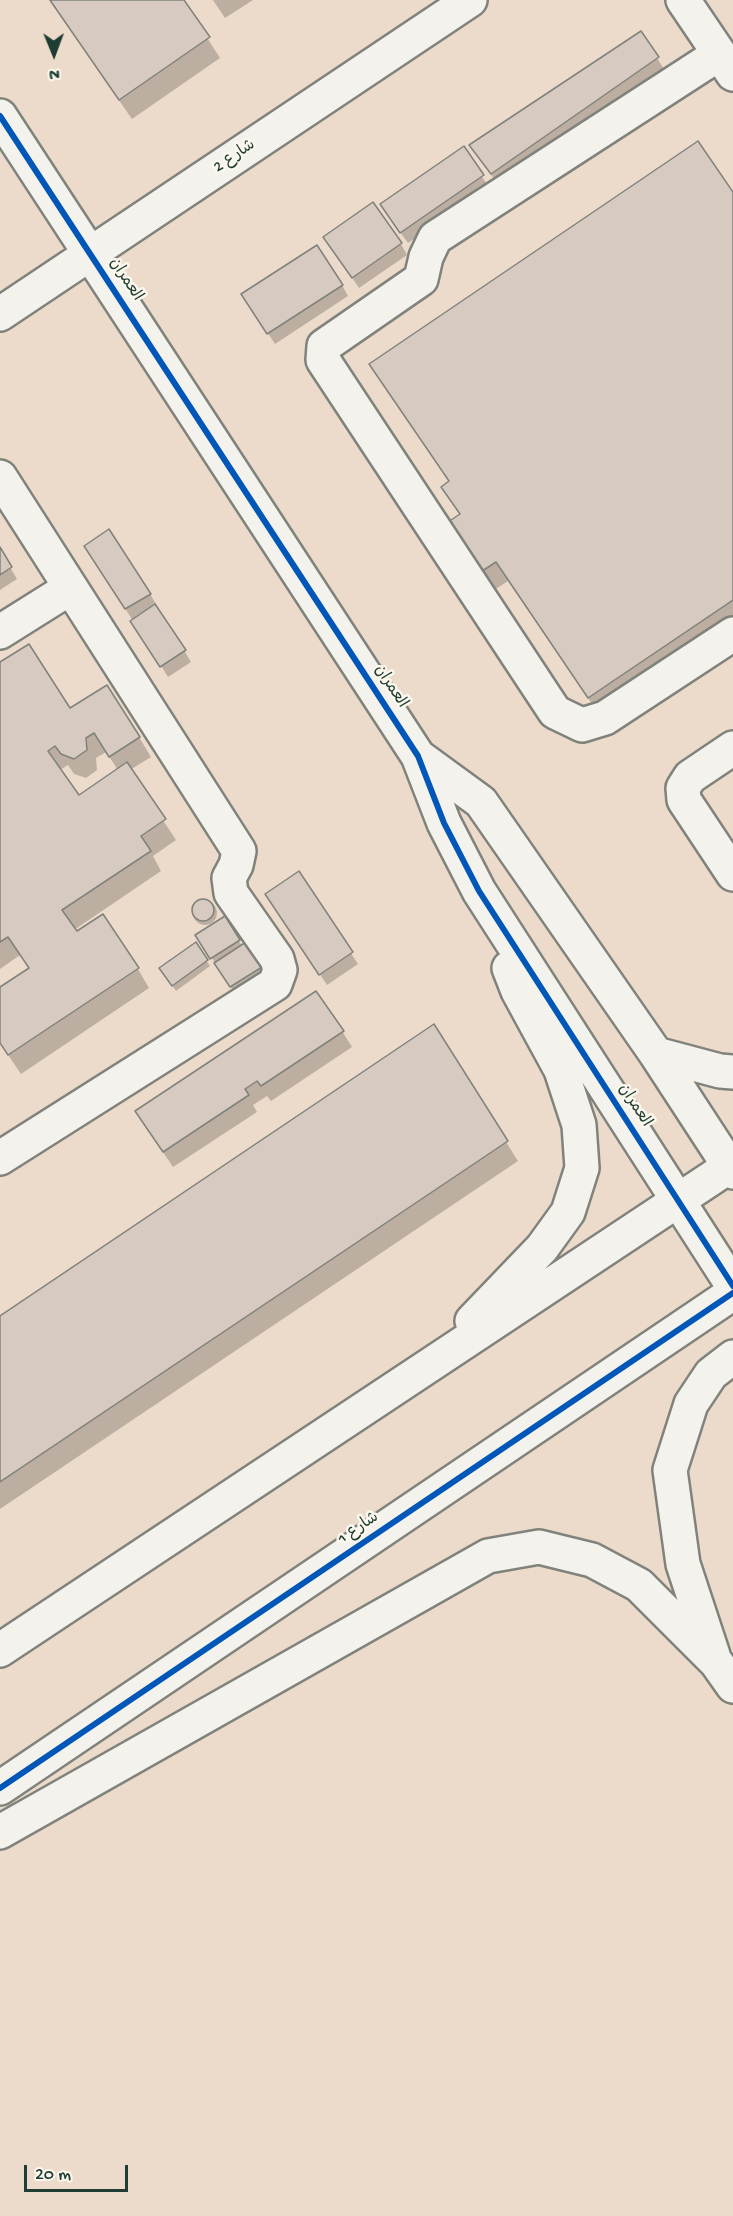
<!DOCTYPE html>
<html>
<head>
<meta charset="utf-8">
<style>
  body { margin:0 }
  #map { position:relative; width:733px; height:2216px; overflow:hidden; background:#ebe2d9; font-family:"Gochi Hand",sans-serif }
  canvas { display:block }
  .north { position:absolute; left:24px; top:24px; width:60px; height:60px; -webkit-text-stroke:4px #fbf7ec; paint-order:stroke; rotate:179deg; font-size:16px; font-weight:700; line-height:24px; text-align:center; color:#1f3d34 }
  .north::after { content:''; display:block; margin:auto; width:21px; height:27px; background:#1f3d34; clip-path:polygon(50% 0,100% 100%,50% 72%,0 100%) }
  .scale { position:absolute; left:24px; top:2165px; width:104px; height:27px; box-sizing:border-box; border:3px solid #1f3d34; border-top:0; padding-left:8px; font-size:18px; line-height:21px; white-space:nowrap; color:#1f3d34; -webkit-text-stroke:4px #fbf7ec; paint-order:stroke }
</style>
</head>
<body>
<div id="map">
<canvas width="733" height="2216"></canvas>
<div class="north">N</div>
<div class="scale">20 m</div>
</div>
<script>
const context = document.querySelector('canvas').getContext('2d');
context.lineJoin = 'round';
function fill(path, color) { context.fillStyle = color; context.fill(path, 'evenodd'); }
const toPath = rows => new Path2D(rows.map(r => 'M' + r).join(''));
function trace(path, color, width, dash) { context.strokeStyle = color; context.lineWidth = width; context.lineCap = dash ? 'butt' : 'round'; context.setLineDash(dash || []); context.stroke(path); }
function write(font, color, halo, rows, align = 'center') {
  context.font = font + ' "Gochi Hand","Playpen Sans Arabic",sans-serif'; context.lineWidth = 5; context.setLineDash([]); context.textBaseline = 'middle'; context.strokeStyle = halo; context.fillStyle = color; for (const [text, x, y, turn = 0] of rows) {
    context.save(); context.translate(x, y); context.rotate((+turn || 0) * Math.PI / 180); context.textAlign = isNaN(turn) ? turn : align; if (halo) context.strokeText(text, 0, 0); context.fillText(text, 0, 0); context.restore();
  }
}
fill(toPath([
  [0,0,733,0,733,2216,0,2216]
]), '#ecdbca');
fill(toPath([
  [49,0,183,0,220,58,132,119],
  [213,0,253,0,225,18],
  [657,58,667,74,501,189,471,145],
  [463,149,489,187,408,243,388,216],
  [733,194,733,627,601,717,508,581,488,594,460,515,443,487,450,482,371,365],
  [325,238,401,244,407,255,359,288],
  [342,285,348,296,275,344,250,306],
  [0,550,17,579,0,590],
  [93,557,150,594,191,662,168,677],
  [0,664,70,710,139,737,151,757,130,770,176,840,153,856,161,871,74,930,138,969,149,988,21,1074,0,1043,0,989,30,969,20,955,0,969],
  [106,752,118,770,78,797,60,770,68,765,74,774,86,778,97,770,96,758],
  [299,874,358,964,327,985,274,906],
  '193 913a12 12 0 1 1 24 0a12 12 0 1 1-24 0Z',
  [225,918,242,946,246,944,264,973,234,992,197,935],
  [195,944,210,966,176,991,164,974],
  [342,1031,352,1047,271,1101,267,1096,253,1105,257,1112,173,1167,146,1127],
  [506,1142,518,1161,0,1509,0,1318]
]), '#0003');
const building = toPath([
  [50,0,184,0,210,37,119,100,50,0],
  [641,31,659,57,491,174,469,145,641,31],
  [698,141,733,192,733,600,588,698,496,562,476,575,442,526,460,514,441,487,449,481,369,364,698,141],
  [464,146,484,175,400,233,380,204,464,146],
  [373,202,402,243,352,278,323,237,373,202],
  [317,245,343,285,267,334,241,294,317,245],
  [109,529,151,594,125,609,84,546,109,529],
  [0,547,12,567,0,575,0,547],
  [155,604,186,650,160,667,130,621,155,604],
  [29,644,70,708,107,685,140,737,109,757,94,733,86,738,87,750,74,759,61,754,55,746,48,751,79,795,127,762,166,819,141,836,151,851,62,910,77,931,103,914,139,968,8,1055,0,1043,0,987,29,968,8,937,0,942,0,662,29,644],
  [299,871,353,952,319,975,265,894,299,871],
  '192 910a11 11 0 1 1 22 0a11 11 0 1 1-22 0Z',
  [225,916,240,940,210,959,195,935,225,916],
  [196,942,208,960,172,986,159,968,196,942],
  [246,942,262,967,230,987,214,963,246,942],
  [316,991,344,1031,261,1086,257,1081,245,1089,249,1095,163,1152,135,1111,316,991],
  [434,1024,508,1141,0,1482,0,1316,434,1024]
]);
fill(building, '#d7cac0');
trace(building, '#80827c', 1.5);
const minor = toPath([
  [683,0,733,74],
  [719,54,435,238,426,257,421,279,324,346,323,360,555,712,582,725,605,718,733,634],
  [0,116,418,756,444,823,479,891,733,1286],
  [0,314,470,0],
  [0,477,239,851,236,865,229,878,231,893,277,959,280,970,275,984,0,1158],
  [0,632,70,588],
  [733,748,690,777,683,788,684,800,733,874],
  [418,756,481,802,656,1054,733,1172],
  [656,1054,720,1071,733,1072],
  [472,1321,542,1248,568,1212,582,1168,579,1125,561,1070,518,991,509,968],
  [0,1650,733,1164],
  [713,1655,683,1564,670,1470,691,1404,711,1374,733,1357],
  [0,1788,733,1293],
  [0,1832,488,1556,539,1547,592,1560,639,1585,716,1662,733,1686]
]);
trace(minor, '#80827c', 38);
trace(minor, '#f4f2ed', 33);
trace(toPath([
  [0,116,418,756,444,823,479,891,733,1286],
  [0,1788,733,1293]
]), '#0057b8', 6);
write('16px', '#1f3d34', '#fbf7ec', [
  ["شارع 2",235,157,-34],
  ["العمران",125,280,57],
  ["العمران",390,687,57],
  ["العمران",634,1106,57],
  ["شارع 1",359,1529,-34]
]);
</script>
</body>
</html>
